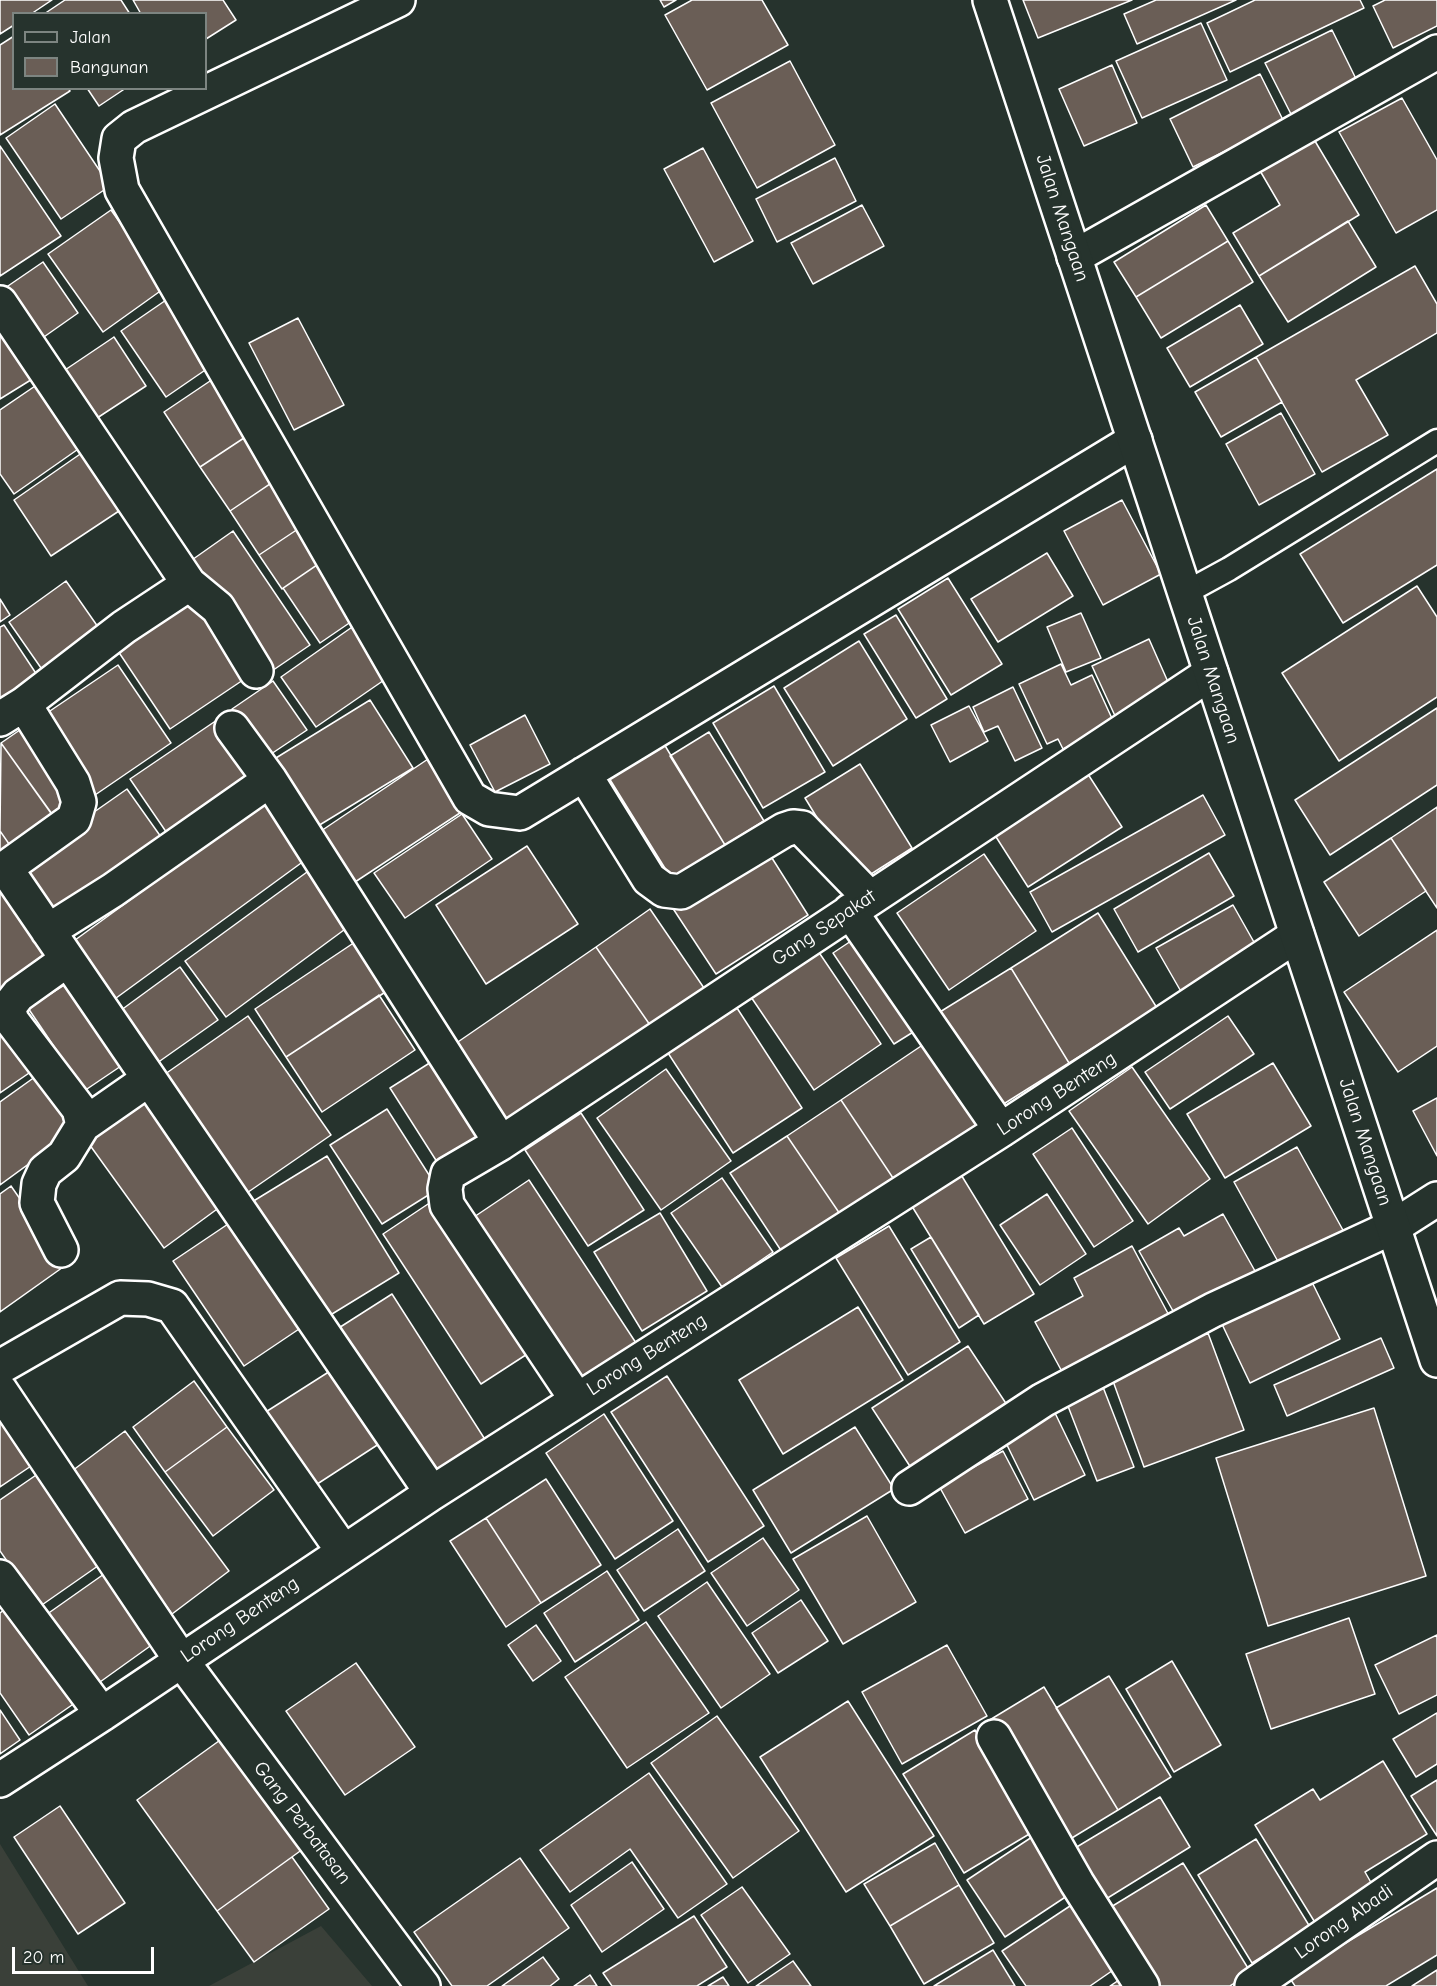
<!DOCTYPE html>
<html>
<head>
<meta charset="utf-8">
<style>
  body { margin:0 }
  #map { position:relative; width:1437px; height:1986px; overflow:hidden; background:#26332d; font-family:"Comic Neue",sans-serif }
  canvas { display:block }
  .legend { position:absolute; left:12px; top:12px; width:195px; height:78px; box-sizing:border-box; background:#26332d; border:2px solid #7d8581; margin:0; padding:8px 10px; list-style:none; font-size:18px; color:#fff }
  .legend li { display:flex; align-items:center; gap:12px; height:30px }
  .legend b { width:30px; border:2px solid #7d8581 }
  .scale { position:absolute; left:12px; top:1947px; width:142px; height:27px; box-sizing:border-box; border:3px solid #fff; border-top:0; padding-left:8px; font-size:18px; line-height:21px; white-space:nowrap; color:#fff; -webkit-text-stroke:4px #26332d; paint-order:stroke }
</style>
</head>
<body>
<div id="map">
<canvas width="1437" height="1986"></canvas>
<ul class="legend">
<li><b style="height:8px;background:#26332d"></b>Jalan</li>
<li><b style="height:16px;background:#6a5e56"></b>Bangunan</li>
</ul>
<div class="scale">20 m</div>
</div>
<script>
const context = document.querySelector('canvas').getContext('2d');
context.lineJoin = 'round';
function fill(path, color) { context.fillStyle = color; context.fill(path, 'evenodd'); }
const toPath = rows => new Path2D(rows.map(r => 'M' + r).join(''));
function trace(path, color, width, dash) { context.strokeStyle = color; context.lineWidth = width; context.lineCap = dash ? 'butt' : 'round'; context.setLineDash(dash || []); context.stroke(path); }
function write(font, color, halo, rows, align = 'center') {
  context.font = font + ' "Comic Neue",sans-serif'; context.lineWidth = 6; context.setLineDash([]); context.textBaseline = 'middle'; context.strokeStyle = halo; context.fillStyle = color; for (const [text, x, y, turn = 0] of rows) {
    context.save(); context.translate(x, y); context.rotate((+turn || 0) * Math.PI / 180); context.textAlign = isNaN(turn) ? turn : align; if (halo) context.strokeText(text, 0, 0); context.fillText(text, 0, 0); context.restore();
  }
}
fill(toPath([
  [0,1844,88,1986,0,1986],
  [321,1926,372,1986,209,1986]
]), '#3a4039');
const building = toPath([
  [0,0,52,0,31,14,14,14,14,25,0,34,0,0],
  [65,0,121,0,130,14,44,14,65,0],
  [133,0,223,0,236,20,206,39,206,14,141,14,133,0],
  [660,0,676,0,664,7,660,0],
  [692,0,762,0,788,45,707,90,665,15,692,0],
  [1023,0,1132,0,1038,38,1023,0],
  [1156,0,1236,0,1137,44,1124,14,1156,0],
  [1255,0,1360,0,1364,8,1230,72,1207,23,1255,0],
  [1385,0,1437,0,1437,26,1393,48,1373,6,1385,0],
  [1201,23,1227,80,1142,118,1116,61,1201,23],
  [1332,30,1361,89,1295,122,1265,63,1332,30],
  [14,36,14,88,68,88,70,91,0,135,0,45,14,36],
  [790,61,835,145,757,188,711,103,790,61],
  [1112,65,1137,123,1084,146,1059,89,1112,65],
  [1260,74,1284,122,1193,167,1170,119,1260,74],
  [87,88,126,88,99,106,87,88],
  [1402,98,1437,160,1437,210,1396,233,1339,132,1402,98],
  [55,104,110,186,61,219,6,138,55,104],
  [1312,136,1359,215,1259,276,1233,233,1280,205,1259,169,1312,136],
  [0,146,61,236,0,276,0,146],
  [703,148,753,241,714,262,664,169,703,148],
  [835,158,856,201,777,242,756,199,835,158],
  [862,205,884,246,813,284,791,243,862,205],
  [1206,205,1228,241,1136,297,1114,262,1206,205],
  [111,210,166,287,103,332,48,254,111,210],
  [1348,221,1376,267,1288,322,1259,276,1348,221],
  [1228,241,1253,282,1161,338,1136,297,1228,241],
  [43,262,78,313,41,339,5,288,43,262],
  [1415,266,1437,304,1437,333,1356,380,1388,435,1322,472,1256,357,1415,266],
  [169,298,214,364,166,397,121,331,169,298],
  [1240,305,1263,344,1190,387,1167,348,1240,305],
  [298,318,344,405,294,430,249,343,298,318],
  [0,325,34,378,0,399,0,325],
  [114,337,146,386,91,422,59,374,114,337],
  [1256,357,1282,402,1221,437,1195,392,1256,357],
  [216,377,253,432,200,467,164,412,216,377],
  [41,382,84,445,14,494,0,474,0,410,41,382],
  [1281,413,1315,474,1259,505,1226,444,1281,413],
  [253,432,282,476,230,511,200,467,253,432],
  [86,450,125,507,51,556,14,500,86,450],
  [1437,469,1437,565,1343,623,1300,554,1437,469],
  [277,479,307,523,259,555,230,511,277,479],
  [1122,500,1161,574,1103,605,1064,531,1122,500],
  [307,523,329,557,282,589,259,555,307,523],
  [233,531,310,645,266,675,189,562,233,531],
  [1047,553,1073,596,998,642,971,599,1047,553],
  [324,560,361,615,320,643,283,588,324,560],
  [948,578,1002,664,951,695,898,609,948,578],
  [66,581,105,637,48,678,9,622,66,581],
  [1417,586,1437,617,1437,697,1339,761,1282,673,1417,586],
  [194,592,249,676,170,729,114,645,194,592],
  [0,599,10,615,0,622,0,599],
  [1081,613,1101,658,1066,672,1047,627,1081,613],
  [896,615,947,699,916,718,864,634,896,615],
  [4,625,41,681,0,708,0,627,4,625],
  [355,625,390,676,316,727,281,677,355,625],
  [1149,639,1172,691,1116,718,1092,666,1149,639],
  [859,641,907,719,833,766,784,688,859,641],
  [1061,664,1071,685,1092,675,1115,725,1063,749,1058,739,1047,744,1019,684,1061,664],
  [118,665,171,743,95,795,41,717,118,665],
  [273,681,307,730,265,758,232,709,273,681],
  [774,686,825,772,763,808,713,723,774,686],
  [1013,687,1042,748,1015,761,998,726,984,732,973,707,1013,687],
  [370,700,413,768,313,829,271,761,370,700],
  [969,706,988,741,950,762,931,725,969,706],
  [1437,708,1437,785,1330,855,1295,800,1437,708],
  [525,715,550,764,495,792,470,745,525,715],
  [217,720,258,780,171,839,130,779,217,720],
  [27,725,77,796,52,814,1,743,27,725],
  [709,732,764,821,725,845,670,756,709,732],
  [1,743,58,823,16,854,0,831,1,743],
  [664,744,725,845,671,878,609,778,664,744],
  [431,757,466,809,352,884,318,833,431,757],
  [860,764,912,848,857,883,805,798,860,764],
  [1084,768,1122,827,1028,887,991,829,1084,768],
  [127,789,166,844,53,924,14,868,127,789],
  [1203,795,1225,835,1052,932,1030,892,1203,795],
  [266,801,308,858,112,1001,71,943,266,801],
  [1437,807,1437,908,1391,838,1437,807],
  [462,814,492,859,405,918,374,873,462,814],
  [0,831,16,854,0,866,0,831],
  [1391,838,1426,891,1359,936,1324,882,1391,838],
  [527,846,578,924,486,984,436,905,527,846],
  [765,847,808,915,716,974,672,907,765,847],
  [1209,853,1234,896,1138,952,1114,909,1209,853],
  [984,854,1036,931,949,990,897,913,984,854],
  [307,872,348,927,226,1017,185,961,307,872],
  [0,888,61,957,0,1000,0,888],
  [1233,905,1259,951,1183,995,1156,948,1233,905],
  [650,909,704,988,650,1025,596,947,650,909],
  [1098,913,1157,1008,1069,1063,1011,968,1098,913],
  [1437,930,1437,1046,1398,1072,1344,992,1437,930],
  [857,937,918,1029,894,1044,833,953,857,937],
  [358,940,390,989,286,1057,255,1009,358,940],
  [596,947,650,1025,506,1124,452,1046,596,947],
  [818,951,881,1044,814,1090,751,997,818,951],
  [180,967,218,1020,150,1068,113,1016,180,967],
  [1011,968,1069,1063,994,1110,935,1015,1011,968],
  [72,980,127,1062,84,1091,28,1008,72,980],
  [379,995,415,1050,322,1112,286,1057,379,995],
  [737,1008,802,1108,733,1153,668,1053,737,1008],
  [248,1016,331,1135,241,1197,158,1079,248,1016],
  [1228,1016,1254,1054,1170,1109,1145,1072,1228,1016],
  [0,1018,35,1069,0,1093,0,1018],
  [930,1040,985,1122,895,1181,841,1100,930,1040],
  [439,1057,488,1134,439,1165,390,1088,439,1057],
  [1273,1063,1311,1126,1225,1178,1187,1114,1273,1063],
  [1132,1067,1210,1179,1148,1224,1069,1111,1132,1067],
  [666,1069,731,1161,661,1210,597,1118,666,1069],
  [39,1074,78,1128,0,1185,0,1102,39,1074],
  [144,1094,224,1204,164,1248,84,1137,144,1094],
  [1437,1098,1437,1156,1413,1111,1437,1098],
  [841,1100,895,1181,842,1217,787,1136,841,1100],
  [387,1109,438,1189,382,1224,330,1145,387,1109],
  [581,1113,644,1210,588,1246,525,1150,581,1113],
  [1072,1128,1133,1221,1094,1247,1033,1154,1072,1128],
  [787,1136,842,1217,784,1255,730,1173,787,1136],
  [1297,1147,1344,1232,1281,1267,1234,1182,1297,1147],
  [327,1156,399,1273,319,1322,247,1205,327,1156],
  [960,1173,1034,1294,984,1324,910,1203,960,1173],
  [722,1178,773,1252,722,1287,671,1213,722,1178],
  [529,1180,638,1346,581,1384,471,1219,529,1180],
  [11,1186,66,1265,0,1312,0,1194,11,1186],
  [1047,1194,1086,1254,1040,1285,1000,1225,1047,1194],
  [437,1198,535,1349,481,1384,383,1234,437,1198],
  [660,1213,707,1291,642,1331,594,1252,660,1213],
  [1223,1214,1255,1271,1215,1293,1177,1318,1139,1251,1179,1228,1184,1236,1223,1214],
  [237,1218,308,1323,244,1366,173,1261,237,1218],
  [889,1226,960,1342,908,1375,836,1258,889,1226],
  [931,1237,979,1315,959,1328,911,1249,931,1237],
  [1132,1246,1172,1321,1066,1379,1035,1322,1083,1296,1074,1278,1132,1246],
  [1309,1276,1340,1339,1250,1383,1220,1320,1309,1276],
  [392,1294,486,1441,427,1478,334,1331,392,1294],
  [858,1307,903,1380,783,1454,739,1380,858,1307],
  [1208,1333,1244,1430,1144,1467,1109,1370,1208,1333],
  [1381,1338,1394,1368,1287,1416,1274,1385,1381,1338],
  [968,1346,1011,1411,915,1474,872,1408,968,1346],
  [338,1366,385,1440,308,1490,261,1415,338,1366],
  [667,1376,764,1526,708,1562,611,1412,667,1376],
  [194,1381,227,1427,165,1472,133,1427,194,1381],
  [1103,1387,1134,1467,1097,1481,1066,1401,1103,1387],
  [0,1403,40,1460,0,1487,0,1403],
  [1374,1408,1426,1576,1268,1626,1216,1458,1374,1408],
  [1055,1413,1085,1475,1034,1500,1004,1439,1055,1413],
  [604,1414,673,1521,615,1559,546,1453,604,1414],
  [227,1427,274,1490,213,1536,165,1472,227,1427],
  [855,1427,894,1489,791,1553,753,1490,855,1427],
  [125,1431,229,1571,172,1614,68,1474,125,1431],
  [1003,1451,1028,1499,965,1533,939,1486,1003,1451],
  [42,1471,105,1561,39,1607,0,1551,0,1500,42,1471],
  [546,1479,601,1565,541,1603,486,1518,546,1479],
  [867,1516,916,1602,843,1644,793,1559,867,1516],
  [486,1518,541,1603,506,1627,450,1541,486,1518],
  [678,1529,705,1571,644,1611,617,1570,678,1529],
  [763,1538,799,1590,747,1626,711,1573,763,1538],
  [607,1571,639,1620,575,1662,544,1613,607,1571],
  [104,1574,153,1644,93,1687,43,1617,104,1574],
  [707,1582,770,1674,721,1708,658,1616,707,1582],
  [801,1600,828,1641,778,1673,752,1633,801,1600],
  [15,1602,82,1698,29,1735,0,1693,0,1613,15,1602],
  [1349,1618,1375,1694,1271,1729,1246,1654,1349,1618],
  [646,1622,709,1713,627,1768,565,1677,646,1622],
  [536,1625,561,1661,533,1681,508,1645,536,1625],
  [1437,1635,1437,1695,1399,1714,1375,1665,1437,1635],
  [947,1645,987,1716,902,1764,862,1692,947,1645],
  [1172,1661,1221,1745,1174,1772,1126,1689,1172,1661],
  [356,1663,415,1747,345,1795,286,1711,356,1663],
  [1109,1676,1171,1777,1118,1810,1056,1708,1109,1676],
  [1044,1687,1118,1810,1062,1844,988,1721,1044,1687],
  [848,1701,934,1836,846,1892,760,1757,848,1701],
  [0,1710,20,1740,0,1754,0,1710],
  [1437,1713,1437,1764,1416,1777,1393,1739,1437,1713],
  [717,1716,799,1831,733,1878,651,1763,717,1716],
  [975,1730,1036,1830,964,1873,903,1774,975,1730],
  [223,1738,303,1849,217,1911,137,1800,223,1738],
  [1383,1761,1427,1834,1365,1872,1377,1893,1319,1929,1255,1825,1313,1789,1320,1800,1383,1761],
  [649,1773,727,1884,678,1918,630,1849,570,1892,540,1850,649,1773],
  [1437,1780,1437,1836,1411,1796,1437,1780],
  [1160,1797,1190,1847,1106,1899,1075,1848,1160,1797],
  [60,1806,125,1903,78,1934,14,1837,60,1806],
  [1035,1835,1073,1892,1005,1937,967,1880,1035,1835],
  [1256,1839,1310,1927,1252,1963,1198,1875,1256,1839],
  [935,1843,959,1885,890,1926,864,1884,935,1843],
  [292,1857,329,1909,254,1962,217,1911,292,1857],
  [520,1858,569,1928,487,1986,452,1986,414,1932,520,1858],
  [632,1862,664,1909,602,1952,571,1905,632,1862],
  [1183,1863,1251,1973,1230,1986,1153,1986,1106,1910,1183,1863],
  [959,1885,994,1943,924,1984,890,1926,959,1885],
  [742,1887,790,1954,748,1983,701,1915,742,1887],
  [1437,1888,1437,1955,1386,1986,1295,1986,1289,1977,1437,1888],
  [1076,1902,1119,1966,1090,1986,1026,1986,1002,1951,1076,1902],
  [694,1916,727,1967,697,1986,612,1986,603,1973,694,1916],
  [993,1950,1015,1986,934,1986,993,1950],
  [543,1957,559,1979,550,1986,502,1986,543,1957],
  [793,1961,811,1986,756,1986,793,1961],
  [1437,1970,1437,1986,1412,1986,1437,1970],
  [590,1975,597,1986,574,1986,590,1975],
  [1125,1976,1132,1986,1110,1986,1125,1976],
  [723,1977,729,1986,708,1986,723,1977]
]);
fill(building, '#6a5e56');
trace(building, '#fff', 1.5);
const service = toPath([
  [1185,593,1229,569,1437,441]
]);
const minor = toPath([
  [398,0,134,127,119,139,116,158,122,190,470,798,489,809,520,813,1135,440],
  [1074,257,1437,52],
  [0,303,189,584,218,608,256,671],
  [0,719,24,704,124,627,189,584],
  [232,728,270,780,501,1143],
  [584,774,649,879,664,890,681,892,784,830,793,827,802,828,869,897],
  [6,869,432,1493],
  [0,872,74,819,79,802,73,783,24,704],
  [850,911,1001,1130],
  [48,931,113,890,270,780],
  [83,1125,149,1079],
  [61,1250,37,1203,39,1184,45,1171,64,1156,83,1125,79,1109,12,1021,8,1008,18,995,67,960],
  [0,1367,120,1298,148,1299,172,1306,343,1551],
  [0,1390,181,1660,423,1986],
  [577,1400,447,1205,445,1189,448,1174,501,1143,1211,673],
  [909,1488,1043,1400,1213,1310,1393,1227,1437,1199],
  [0,1577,102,1714],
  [994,1737,1077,1883,1142,1986],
  [0,1780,102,1714,432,1493,1001,1130,1297,935],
  [1252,1986,1437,1858]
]);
const tertiary = toPath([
  [990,0,1437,1360]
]);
trace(service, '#fff', 27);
trace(minor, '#fff', 38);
trace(tertiary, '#fff', 38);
trace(service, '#26332d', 22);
trace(minor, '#26332d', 33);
trace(tertiary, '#26332d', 33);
write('20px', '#fff', '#26332d', [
  ["Jalan Mangaan",1062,218,72],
  ["Jalan Mangaan",1213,680,72],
  ["Gang Sepakat",824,928,-34],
  ["Lorong Benteng",1057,1094,-33],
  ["Jalan Mangaan",1365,1142,72],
  ["Lorong Benteng",647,1355,-32],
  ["Lorong Benteng",240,1620,-34],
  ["Gang Perbatasan",302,1823,53],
  ["Lorong Abadi",1344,1922,-35]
]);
</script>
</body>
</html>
